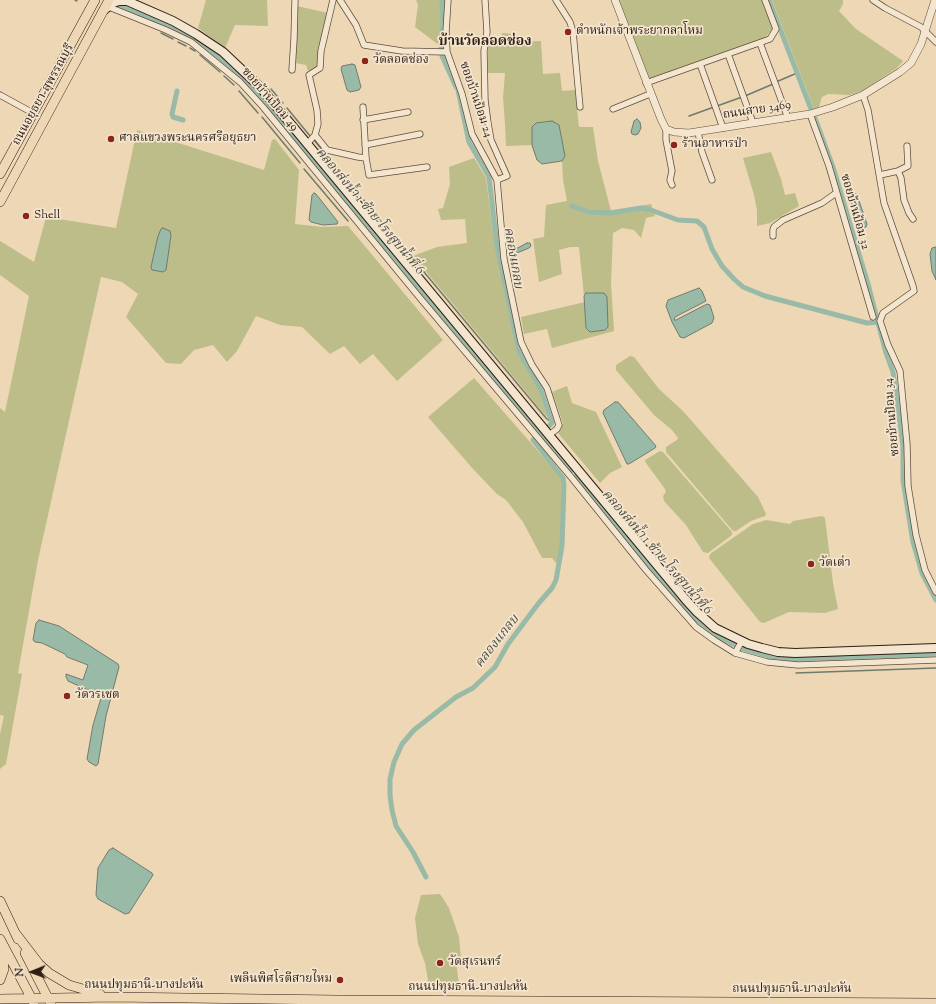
<!DOCTYPE html>
<html>
<head>
<meta charset="utf-8">
<style>
  body { margin:0 }
  #map { position:relative; width:936px; height:1004px; overflow:hidden; background:#edd7b4; font-family:"Sorts Mill Goudy",serif }
  canvas { display:block }
  .north { position:absolute; left:12px; top:952px; width:40px; height:40px; -webkit-text-stroke:3px #f3e5ce; paint-order:stroke; rotate:269deg; font-size:11px; font-weight:700; line-height:16px; text-align:center; color:#301d16 }
  .north::after { content:''; display:block; margin:auto; width:14px; height:18px; background:#301d16; clip-path:polygon(50% 0,100% 100%,50% 72%,0 100%) }
</style>
</head>
<body>
<div id="map">
<canvas width="936" height="1004"></canvas>
<div class="north">N</div>
</div>
<script>
const context = document.querySelector('canvas').getContext('2d');
context.lineJoin = 'round';
function fill(path, color) { context.fillStyle = color; context.fill(path, 'evenodd'); }
const toPath = rows => new Path2D(rows.map(r => 'M' + r).join(''));
function trace(path, color, width, dash) { context.strokeStyle = color; context.lineWidth = width; context.lineCap = dash ? 'butt' : 'round'; context.setLineDash(dash || []); context.stroke(path); }
function write(font, color, halo, rows, align = 'center') {
  context.font = font + ' "Sorts Mill Goudy","Noto Serif Thai",serif'; context.lineWidth = 3.5; context.setLineDash([]); context.textBaseline = 'middle'; context.strokeStyle = halo; context.fillStyle = color; for (const [text, x, y, turn = 0] of rows) {
    context.save(); context.translate(x, y); context.rotate((+turn || 0) * Math.PI / 180); context.textAlign = isNaN(turn) ? turn : align; if (halo) context.strokeText(text, 0, 0); context.fillText(text, 0, 0); context.restore();
  }
}
fill(toPath([
  [206,0,267,0,268,26,235,25,225,48,198,28],
  [416,0,440,0,441,19,439,45,415,27,418,5],
  [616,0,762,0,773,28,764,39,647,81],
  [772,0,843,0,843,4,839,11,856,29,903,61,897,68,862,91,850,95,828,94,822,97,819,107,814,109],
  [297,6,328,13,318,64,316,67,308,71,306,65,295,63],
  [502,33,515,34,515,42,541,41,543,74,560,73,562,91,575,90,579,127,593,127,598,161,611,211,651,204,655,216,646,218,641,238,634,230,622,228,613,233,611,283,614,331,552,348,547,329,524,334,521,317,585,302,586,328,586,293,584,296,579,247,570,247,559,250,562,274,539,282,533,239,544,237,546,205,567,201,563,180,562,161,565,156,532,127,532,145,506,146,505,124,503,97,505,73,488,73,488,39,500,41],
  [137,130,264,170,272,140,275,139,299,170,295,224,322,227,348,226,443,340,397,381,373,354,360,364,344,346,330,354,302,327,280,325,256,316,237,351,227,362,213,345,194,350,181,364,166,363,126,317,138,294,122,282,101,277,38,560,18,673,22,674,6,764,0,769,0,734,4,716,0,715,0,408,5,412,29,296,0,275,0,241,34,262,46,217,116,228],
  [771,152,781,179,785,195,795,193,799,206,770,223,757,226,757,210,754,195,743,158],
  [474,158,486,178,495,247,517,353,539,391,547,416,546,416,413,256,437,247,467,243,465,219,441,220,438,209,443,208,450,184,449,167],
  [630,356,634,357,659,389,683,411,758,497,766,514,765,516,751,521,736,531,733,531,666,452,666,447,677,440,678,438,672,430,654,415,616,370,616,365],
  [474,378,565,482,562,545,559,561,556,563,552,558,542,558,523,522,506,500,497,494,473,469,428,417],
  [567,386,572,403,596,412,622,467,610,473,600,483,558,433,561,429,563,423,552,392],
  [660,451,663,452,732,532,732,535,708,553,703,552,686,525,664,501,663,496,666,492,665,489,646,463,645,460],
  [822,516,825,518,833,583,838,609,825,613,789,612,764,623,760,622,709,558,710,554,753,524,766,520,790,524,793,521],
  [440,894,449,908,459,937,461,958,456,961,459,986,455,987,432,989,429,986,425,963,418,944,415,918,421,895]
]), '#bdbd8a');
const water = toPath([
  [352,64,355,65,361,87,359,90,350,92,347,90,341,69,342,66,352,64],
  [637,119,640,122,641,128,638,134,635,135,632,134,631,132,634,121,637,119],
  [552,121,559,125,565,156,562,161,542,164,537,160,532,145,532,127,536,123,552,121],
  [314,193,316,194,338,222,337,224,323,225,311,222,309,220,312,195,314,193],
  [856,194,857,195,867,224,866,227,862,228,859,225,850,198,851,195,856,194],
  [163,228,170,231,171,235,166,270,163,272,152,270,151,267,158,236,161,229,163,228],
  [527,243,530,243,531,246,529,248,512,255,510,253,512,251,527,243],
  [936,247,936,280,932,271,930,254,932,248,936,247],
  [699,288,702,291,706,301,675,317,674,320,676,320,707,304,710,305,714,318,712,323,684,338,680,337,672,322,666,306,668,300,699,288],
  [586,293,604,293,607,297,608,327,605,330,590,332,586,328,584,296,586,293],
  [615,402,618,402,656,446,655,448,629,464,627,464,603,413,604,410,615,402],
  [39,620,59,626,118,664,119,667,106,716,98,764,96,766,89,762,87,759,93,725,101,698,99,695,68,681,66,677,66,674,83,680,88,665,67,657,65,654,42,643,35,642,33,640,36,623,39,620],
  [113,848,152,873,153,875,129,913,125,914,98,899,96,895,98,868,109,850,113,848]
]);
fill(water, '#9abaa8');
trace(water, '#707b6e', 1);
trace(toPath([
  [75,0,77,1],
  [161,33,173,39],
  [178,42,186,46],
  [190,48,195,51],
  [200,55,220,72],
  [224,76,234,85],
  [776,82,797,73],
  [271,89,283,103],
  [239,91,258,113],
  [745,96,773,84],
  [717,106,742,97],
  [287,108,310,136],
  [689,116,714,107],
  [262,117,300,163],
  [314,140,334,164],
  [337,168,367,204],
  [304,169,348,221],
  [371,209,386,228],
  [390,232,404,249],
  [409,254,546,418,552,423],
  [796,673,936,668]
]), '#707b6e', 1.5);
trace(toPath([
  [442,0,443,20,441,47,442,56,456,87],
  [769,0,811,109],
  [119,5,173,27,198,40,225,62,252,87,571,471],
  [458,90,469,142,489,177,497,246,519,352,541,390,552,423,549,426],
  [177,91,172,114,173,117,183,120],
  [815,118,833,167,868,284,886,353,893,372,903,446,903,480,913,542,922,573,936,600],
  [572,206,588,212,610,213,641,208,651,210,678,220,697,221,704,227,712,249,722,266,734,279,743,287,765,296,867,323,878,322],
  [575,477,682,605,697,620,716,635,741,648,769,656,796,659,936,654],
  [426,877,413,852,396,826,392,810,390,795,390,779,394,762,402,744,414,730,456,697,473,688,495,667,508,644,538,604,552,588,556,580,562,546,564,485,563,478,533,440,535,438]
]), '#9abaa8', 5);
const minor = toPath([
  [340,0,356,25,364,45,402,51,447,52],
  [448,0,446,32,447,52,462,94,472,134,497,180,504,259,521,342,532,365,547,388,559,425,557,429,549,435],
  [485,0,487,32,484,51,485,100,488,123,491,140,507,176,497,180],
  [556,0,570,22,573,32,580,107],
  [873,0,885,8,921,27,936,42],
  [109,7,166,30,191,42,240,82,263,107,420,298,571,477,646,570,696,627,714,640,735,653,767,662,798,665,936,660],
  [760,43,788,118],
  [728,54,753,123],
  [700,64,723,128],
  [292,70,294,39,295,0],
  [646,83,770,39,776,29,765,0],
  [0,95,33,113],
  [863,95,868,110,884,203,913,286,914,291,883,313,880,321,888,345,900,371,907,444,908,486,916,535,925,570,936,592],
  [363,107,366,158,369,175,427,167],
  [613,109,650,94],
  [810,114,829,166,873,317],
  [363,120,408,112],
  [666,129,666,140,672,171,670,180,672,185],
  [698,132,702,152,712,180],
  [315,135,327,150,358,157,366,158],
  [307,144,315,135,318,124,317,110,309,75,320,68,321,51,333,0],
  [365,145,420,134],
  [898,171,901,178,904,200,909,213,913,219],
  [880,175,898,171,908,166,907,146],
  [773,236,773,230,774,227,783,220,822,203,836,193],
  [735,653,742,641]
]);
const tertiary = toPath([
  [615,0,661,119,666,129,674,132,689,133,810,114,833,107,863,95,900,72,911,63,921,44,935,0]
]);
const secondary = toPath([
  [125,0,173,21,196,34,223,52,260,87,686,600,697,612,715,628,748,644,762,648,778,652,795,653,936,648],
  [104,10,113,3,119,1,127,1]
]);
const primary = toPath([
  [0,174,95,0],
  [0,202,109,0],
  [0,901,18,939],
  [16,934,39,964,49,973,69,985,100,994],
  [0,939,34,1003],
  [25,953,51,1004],
  [0,980,4,969,2,948],
  [0,999,113,997,337,1000,936,1003]
]);
trace(minor, '#5f4c3e', 7);
trace(tertiary, '#5f4c3e', 8);
trace(secondary, '#301d16', 10);
trace(primary, '#301d16', 10);
trace(minor, '#f3e5ce', 5.5);
trace(tertiary, '#f3e5ce', 7);
trace(secondary, '#f3e5ce', 8);
trace(primary, '#edd7b4', 9);
for (const [x, y, r, color] of [
  [568,32,4,"#8f2418"],
  [365,61,4,"#8f2418"],
  [111,139,4,"#8f2418"],
  [674,145,4,"#8f2418"],
  [26,216,4,"#8f2418"],
  [811,564,4,"#8f2418"],
  [67,696,4,"#8f2418"],
  [440,963,4,"#8f2418"],
  [340,980,4,"#8f2418"]
]) { const dot = new Path2D(); dot.arc(x, y, r, 0, 2 * Math.PI); context.fillStyle = color; context.fill(dot); trace(dot, '#f3e5ce', 1.5); }
write('12px', '#301d16', '#f3e5ce', [
  ["ตำหนักเจ้าพระยากลาโหม",576,32],
  ["วัดลอดช่อง",373,61],
  ["ศาลแขวงพระนครศรีอยุธยา",119,139],
  ["ร้านอาหารป่า",682,145],
  ["Shell",34,216],
  ["วัดเต่า",819,564],
  ["วัดวรเชต",75,696],
  ["วัดสุเรนทร์",448,963],
  ["เพลินพิศโรตีสายไหม",332,980,"right"]
], 'left');
write('12px', '#301d16', '#f3e5ce', [
  ["ถนนอยุธยา-สุพรรณบุรี",44,95,-61],
  ["ซอยบ้านป้อม 49",269,100,49],
  ["ซอยบ้านป้อม 24",475,100,71],
  ["ถนนสาย 3469",757,111,-9],
  ["ซอยบ้านป้อม 32",854,212,74],
  ["ซอยบ้านป้อม 34",893,417,-95],
  ["ถนนปทุมธานี-บางปะหัน",144,986],
  ["ถนนปทุมธานี-บางปะหัน",468,988],
  ["ถนนปทุมธานี-บางปะหัน",792,990]
]);
write('italic 13px', '#504c42', '#f3e5ce', [
  ["คลองส่งน้ำ 1 ซ้าย-โรงสูบน้ำที่ 6",369,212,50],
  ["คลองแกลบ",512,258,80],
  ["คลองส่งน้ำ 1 ซ้าย-โรงสูบน้ำที่ 6",656,553,49],
  ["คลองแกลบ",498,642,-52]
]);
write('bold 14px', '#301d16', '#f3e5ce', [
  ["บ้านวัดลอดช่อง",485,43]
]);
</script>
</body>
</html>
